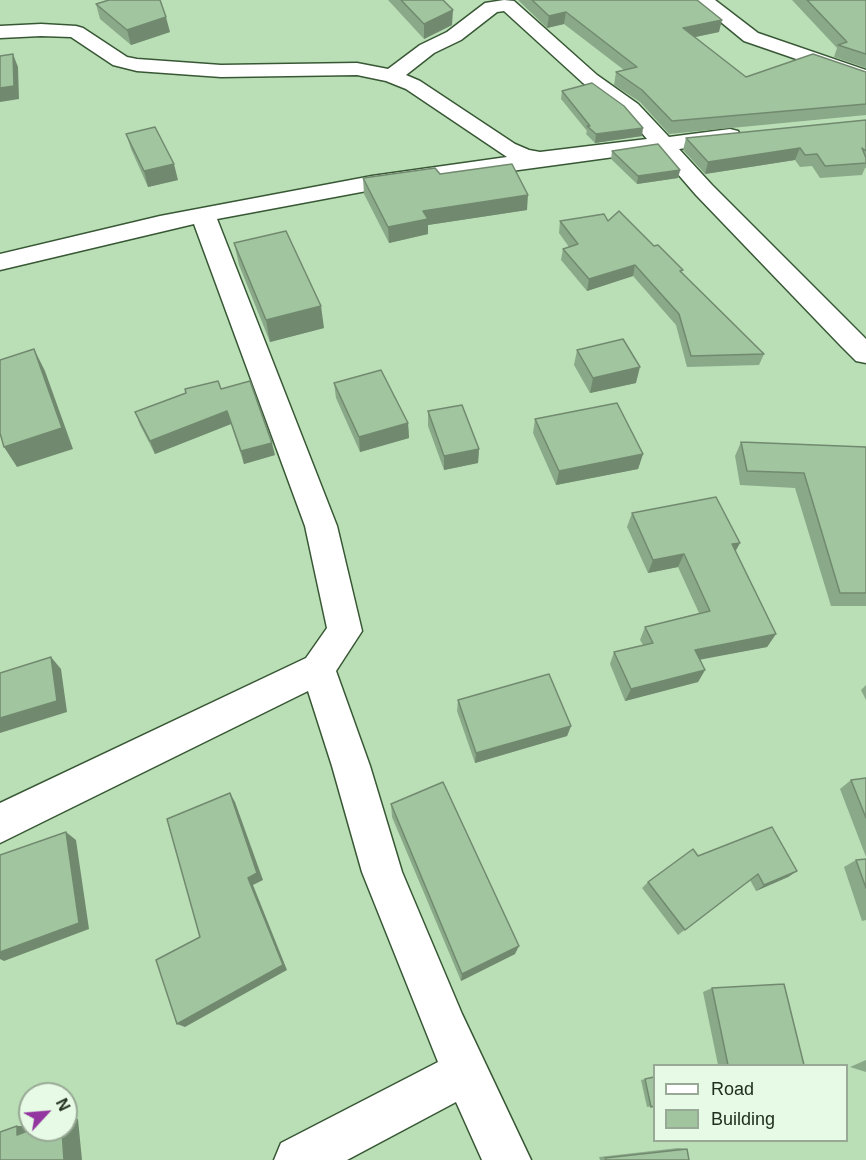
<!DOCTYPE html>
<html>
<head>
<meta charset="utf-8">
<style>
  body { margin:0 }
  #map { position:relative; width:866px; height:1160px; overflow:hidden; background:#badfb6; font-family:Arial,sans-serif }
  canvas { display:block }
  .legend { position:absolute; left:653px; top:1064px; width:195px; height:78px; box-sizing:border-box; background:#e7fae5; border:2px solid #98a996; margin:0; padding:8px 10px; list-style:none; font-size:18px; color:#212f1f }
  .legend li { display:flex; align-items:center; gap:12px; height:30px }
  .legend b { width:30px; border:2px solid #98a996 }
  .north { position:absolute; left:18px; top:1082px; width:60px; height:60px; box-sizing:border-box; background:#e7fae5; border:2px solid #98a996; border-radius:50%; rotate:64deg; font-size:16px; font-weight:700; line-height:24px; text-align:center; color:#212f1f }
  .north::after { content:''; display:block; margin:auto; width:21px; height:27px; background:#9336a0; clip-path:polygon(50% 0,100% 100%,50% 72%,0 100%) }
</style>
</head>
<body>
<div id="map">
<canvas width="866" height="1160"></canvas>
<ul class="legend">
<li><b style="height:8px;background:#fff"></b>Road</li>
<li><b style="height:16px;background:#a1c59e"></b>Building</li>
</ul>
<div class="north">N</div>
</div>
<script>
const context = document.querySelector('canvas').getContext('2d');
context.lineJoin = 'round';
const toPath = rows => new Path2D(rows.map(r => 'M' + r).join(''));
function trace(path, color, width, dash) { context.strokeStyle = color; context.lineWidth = width; context.lineCap = dash ? 'butt' : 'round'; context.setLineDash(dash || []); context.stroke(path); }
function fill(path, color) { context.fillStyle = color; context.fill(path, 'evenodd'); }
const street = toPath([
  [504,0,514,1,597,75,638,104,669,137,730,129,738,131,741,136,738,141,679,149,712,185,866,339,866,363,856,361,840,345,696,195,658,151,372,190,217,219,337,526,362,631,336,671,370,766,402,872,462,1014,531,1160,482,1160,456,1102,347,1160,274,1160,281,1143,438,1062,362,872,332,766,308,691,0,843,0,803,306,658,327,628,305,526,194,224,0,270,0,254,160,216,372,176,507,157,406,89,386,81,357,75,221,77,137,71,113,65,71,37,41,36,0,38,0,26,41,24,76,26,83,28,127,57,137,59,221,65,357,63,388,69,420,45,447,32,485,3,504,0],
  [504,11,583,83,624,112,647,139,540,152,529,150,515,144,420,81,406,75,434,53,461,40,497,12,504,11],
  [694,0,715,0,758,33,866,70,866,83,744,41,694,0]
]);
trace(street, '#385835', 3);
fill(street, '#fff');
fill(toPath([
  [388,0,443,0,452,25,424,39],
  [518,0,697,0,719,32,695,37,746,77,866,72,866,115,669,134,640,102,614,85,616,72,624,70,564,24,547,28],
  [792,0,866,0,866,68,834,57,837,48],
  [96,4,170,32,131,45,100,19],
  [562,91,642,136,595,143,586,134,587,131,561,99],
  [866,120,866,168,865,168,862,175,820,178,812,166,800,167,795,160,705,174,683,150,686,138],
  [126,134,178,180,148,187,131,149],
  [612,151,680,170,678,178,637,184,611,159],
  [363,178,527,210,428,225,428,234,389,243,364,194],
  [560,221,608,221,682,273,764,354,759,365,687,367,676,325,633,276,587,291,561,260,563,249,569,247,559,233],
  [234,243,324,328,270,342,239,265],
  [577,350,636,383,590,393,574,365],
  [334,383,408,423,409,438,360,452,336,398],
  [221,389,275,455,244,464,231,424,155,454,140,425,135,412],
  [428,411,479,449,478,463,444,470,428,426],
  [535,419,643,454,638,469,556,485,533,433],
  [741,442,866,447,866,606,831,606,795,488,740,485,735,456],
  [632,513,736,552,776,634,767,647,700,659,705,670,698,682,625,701,610,664,614,652,643,645,640,640,645,627,699,613,678,567,648,573,627,527],
  [866,685,866,700,861,690],
  [458,700,571,726,567,736,475,763,457,711],
  [866,778,866,857,840,789,851,780],
  [391,804,515,954,461,981,392,817],
  [698,856,797,871,788,877,756,891,750,880,678,935,642,888,648,882],
  [866,859,866,920,862,921,844,867,856,860],
  [712,988,804,1065,718,1065,703,992],
  [866,1060,866,1072,850,1067],
  [654,1077,654,1106,647,1107,641,1080],
  [678,1148,687,1149,689,1160,600,1160,599,1157]
]), '#8aa988');
fill(toPath([
  [453,10,452,25,424,39,424,24],
  [566,12,564,24,547,28,549,16],
  [166,17,170,32,131,45,127,30],
  [722,20,719,32,681,40,683,28],
  [13,54,18,67,19,99,0,102,0,88],
  [643,128,642,136,595,143,596,134],
  [800,148,795,160,705,174,708,162],
  [174,164,178,180,148,187,144,171],
  [680,170,678,178,637,184,638,176],
  [528,195,527,210,428,225,428,234,389,243,388,227,423,211],
  [635,265,633,276,587,291,589,279],
  [321,306,324,328,270,342,266,320],
  [34,349,45,371,73,449,17,467,4,447],
  [640,367,636,383,590,393,593,378],
  [227,411,231,424,155,454,150,441],
  [408,423,409,438,360,452,359,437],
  [272,443,275,455,244,464,241,451],
  [479,449,478,463,444,470,444,456],
  [643,454,638,469,556,485,559,471],
  [740,543,733,556,732,544],
  [684,554,678,567,648,573,653,560],
  [776,634,767,647,688,662,695,650],
  [51,657,61,669,67,712,0,733,0,718],
  [705,670,698,682,625,701,631,689],
  [571,726,567,736,475,763,476,753],
  [230,793,235,802,263,880,253,885,287,970,185,1027,177,1024,248,878],
  [66,832,76,840,89,929,4,961,0,959,0,952],
  [797,871,788,877,756,891,764,885],
  [519,946,515,954,461,981,462,974],
  [66,1119,78,1119,82,1160,64,1160,62,1130,66,1130],
  [17,1126,30,1126,30,1130,17,1135]
]), '#718a6f');
const building = toPath([
  [109,0,160,0,166,17,127,30,96,4,109,0],
  [401,0,443,0,453,10,424,24,401,0],
  [532,0,697,0,722,20,683,28,746,77,813,54,866,72,866,104,672,121,642,90,616,72,637,67,566,12,549,16,532,0],
  [807,0,866,0,866,54,838,45,847,42,807,0],
  [13,54,14,86,0,88,0,56,13,54],
  [592,83,624,106,643,128,596,134,587,126,590,126,562,91,592,83],
  [866,120,866,151,862,148,866,158,866,163,825,166,817,154,805,155,800,148,708,162,686,138,866,120],
  [155,127,174,164,144,171,126,134,155,127],
  [658,144,680,170,638,176,612,151,658,144],
  [512,164,528,195,423,211,428,219,388,227,363,178,435,168,440,174,512,164],
  [619,211,654,246,658,245,683,270,680,271,764,354,691,356,679,314,635,265,589,279,563,249,578,244,560,221,604,214,608,221,619,211],
  [286,231,321,306,266,320,234,243,286,231],
  [623,339,640,367,593,378,577,350,623,339],
  [34,349,62,428,4,447,0,433,0,360,34,349],
  [381,370,408,423,359,437,334,383,381,370],
  [218,381,221,389,250,381,272,443,241,451,227,411,150,441,135,412,186,393,185,389,218,381],
  [617,403,643,454,559,471,535,419,617,403],
  [462,405,479,449,444,456,428,411,462,405],
  [741,442,866,447,866,593,840,593,804,473,747,471,741,442],
  [716,497,740,543,732,544,776,634,695,650,705,670,631,689,614,652,653,643,645,627,710,611,684,554,653,560,632,513,716,497],
  [51,657,57,701,0,718,0,673,51,657],
  [549,674,571,726,476,753,458,700,549,674],
  [866,778,866,818,851,780,866,778],
  [443,782,519,946,462,974,391,804,443,782],
  [230,793,257,873,248,878,283,965,177,1024,156,960,200,937,167,819,230,793],
  [772,827,797,871,764,885,758,874,685,930,648,882,693,849,698,856,772,827],
  [66,832,79,923,0,952,0,855,66,832],
  [866,859,866,888,856,860,866,859],
  [784,984,804,1065,728,1065,712,988,784,984],
  [654,1077,654,1106,651,1107,645,1079,654,1077],
  [17,1126,17,1135,30,1130,62,1130,64,1160,0,1160,0,1132,17,1126],
  [687,1149,689,1160,606,1160,605,1158,687,1149]
]);
fill(building, '#a1c59e');
trace(building, '#718a6f', 1.5);
</script>
</body>
</html>
